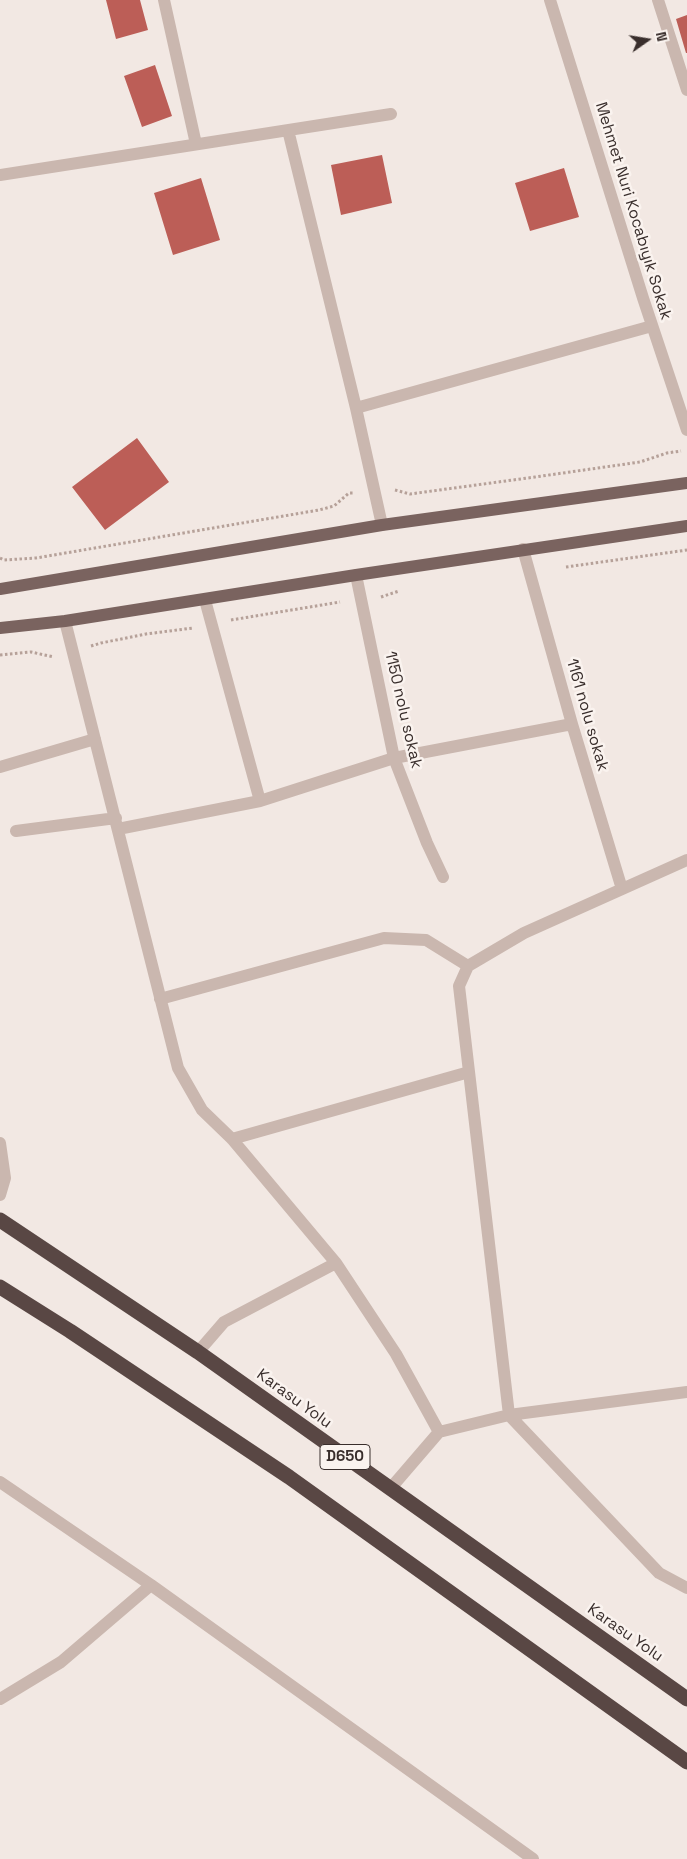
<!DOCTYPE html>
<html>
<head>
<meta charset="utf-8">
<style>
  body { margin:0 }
  #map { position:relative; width:687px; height:1859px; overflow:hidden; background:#f2e8e3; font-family:"Space Grotesk",sans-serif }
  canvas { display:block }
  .north { position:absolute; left:622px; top:15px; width:50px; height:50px; -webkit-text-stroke:4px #faf3ef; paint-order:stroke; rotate:77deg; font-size:14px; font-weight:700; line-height:20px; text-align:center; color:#392e2c }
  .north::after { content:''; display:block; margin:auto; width:18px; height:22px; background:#392e2c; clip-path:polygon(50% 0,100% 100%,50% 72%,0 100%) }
</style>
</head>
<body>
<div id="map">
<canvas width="687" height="1859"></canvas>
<div class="north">N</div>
</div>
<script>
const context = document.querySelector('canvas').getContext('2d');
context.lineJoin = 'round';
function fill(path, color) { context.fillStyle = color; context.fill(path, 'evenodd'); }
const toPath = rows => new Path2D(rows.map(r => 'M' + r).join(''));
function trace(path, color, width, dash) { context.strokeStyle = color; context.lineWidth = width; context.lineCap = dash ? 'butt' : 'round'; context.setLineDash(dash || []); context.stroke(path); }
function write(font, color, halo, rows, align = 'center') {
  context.font = font + ' "Space Grotesk",sans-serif'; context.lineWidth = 5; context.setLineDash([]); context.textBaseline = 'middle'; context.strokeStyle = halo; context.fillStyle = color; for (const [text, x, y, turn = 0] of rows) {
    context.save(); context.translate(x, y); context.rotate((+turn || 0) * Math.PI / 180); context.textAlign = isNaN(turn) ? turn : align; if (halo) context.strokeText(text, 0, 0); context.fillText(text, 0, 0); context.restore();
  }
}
fill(toPath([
  [106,0,140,0,148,30,116,39],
  [687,15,687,53,686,53,676,19],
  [155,65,172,116,142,127,124,76],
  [382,155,392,203,341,215,331,165],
  [564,168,579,217,530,231,515,183],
  [201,178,220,240,173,255,154,193],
  [137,438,169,482,105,530,72,487]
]), '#bc5e57');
trace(toPath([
  [395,490,410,494,535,477,640,462,667,453,681,451],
  [0,558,4,560,36,558,319,510,334,506,349,493,353,493],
  [566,567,687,550],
  [381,597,399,591],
  [231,620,340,602],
  [91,646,101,643,146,634,193,628],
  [0,655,31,652,54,657]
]), '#b6a199', 3, [2.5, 2.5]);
trace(toPath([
  [164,0,196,144],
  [550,0,643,298,687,430],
  [658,0,687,90],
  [288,130,356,408,382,525],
  [0,175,391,114],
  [356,408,652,326],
  [523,549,572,724,622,889],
  [356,575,394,758,427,843,443,877],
  [205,600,260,801],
  [65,621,178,1068,202,1110,232,1139,336,1263,396,1354,439,1432],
  [0,767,95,739],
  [118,829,260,801,394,758,572,724],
  [16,831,116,818],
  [687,860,524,933,468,966,459,986,509,1415,659,1573,687,1588],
  [160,999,384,938,426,940,468,966],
  [232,1139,469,1072],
  [0,1143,5,1178,0,1195],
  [198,1352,224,1322,336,1263],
  [0,1482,151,1585,533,1859],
  [390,1489,439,1432,509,1415,687,1392],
  [0,1699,61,1662,151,1585]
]), '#cab7af', 12);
trace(toPath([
  [0,589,382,525,687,483],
  [0,628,65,621,356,575,687,526]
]), '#7a635f', 12);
trace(toPath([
  [0,1220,198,1352,687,1699],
  [0,1287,70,1331,289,1477,687,1762]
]), '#594744', 15);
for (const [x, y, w] of [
  [345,1457,50]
]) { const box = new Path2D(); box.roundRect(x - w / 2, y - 12.5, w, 25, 4); context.fillStyle = '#faf3ef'; context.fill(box); trace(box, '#392e2c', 1); }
write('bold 15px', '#392e2c', null, [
  ["D650",345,1457]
]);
write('16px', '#392e2c', '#faf3ef', [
  ["Mehmet Nuri Kocabıyık Sokak",633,211,73],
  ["1150 nolu sokak",403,710,77],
  ["1161 nolu sokak",587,715,74],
  ["Karasu Yolu",294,1399,36],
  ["Karasu Yolu",625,1633,35]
]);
</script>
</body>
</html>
